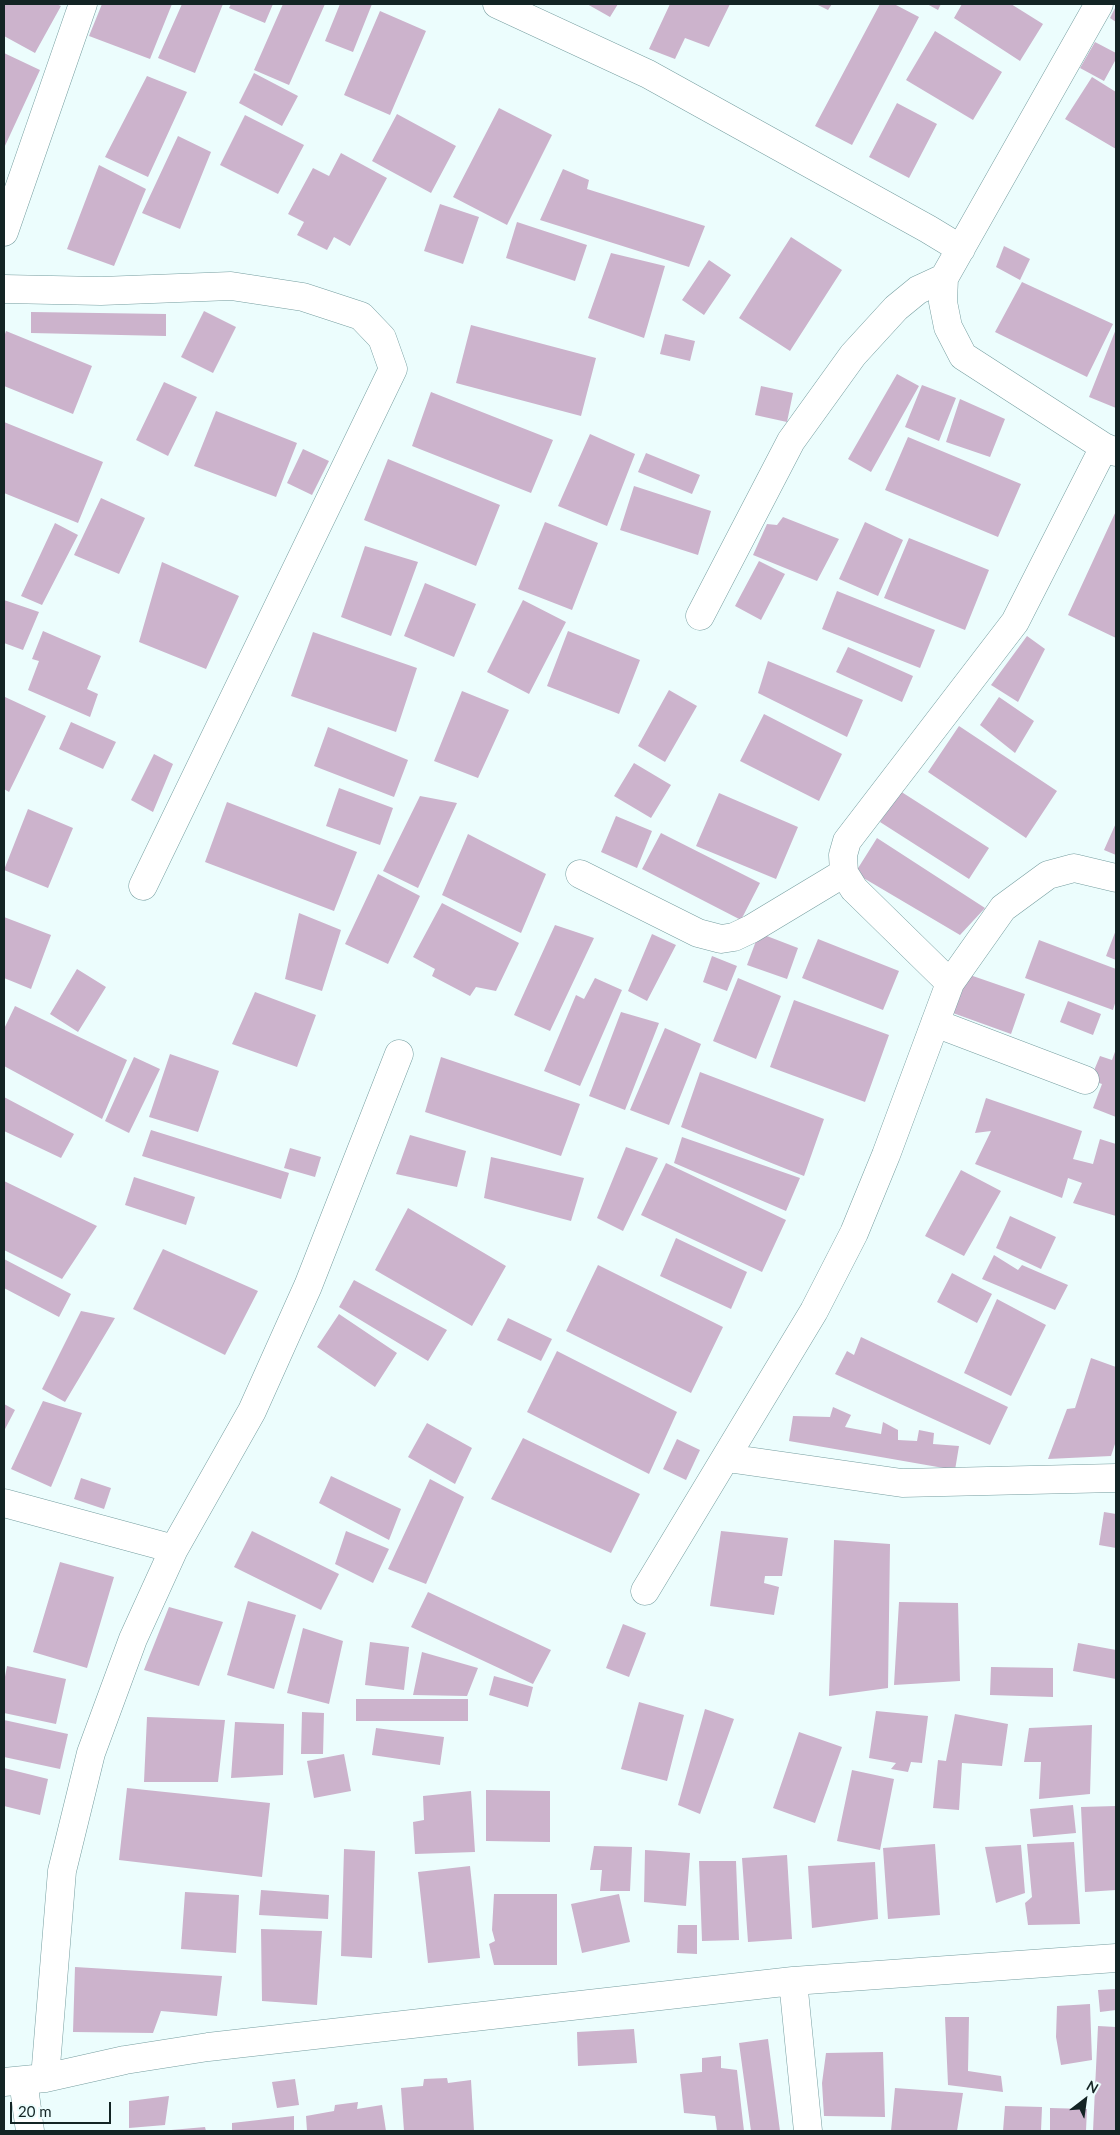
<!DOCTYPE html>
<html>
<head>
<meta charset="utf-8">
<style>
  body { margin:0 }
  #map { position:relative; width:1120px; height:2135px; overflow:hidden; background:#ecfdfd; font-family:Lato,sans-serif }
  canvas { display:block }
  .frame { position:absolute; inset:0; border:5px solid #132424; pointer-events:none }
  .north { position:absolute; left:1060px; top:2075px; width:50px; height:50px; -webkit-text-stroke:4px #ecfdfd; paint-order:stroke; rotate:30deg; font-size:14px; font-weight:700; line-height:20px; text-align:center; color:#132424 }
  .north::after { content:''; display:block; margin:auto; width:18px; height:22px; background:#132424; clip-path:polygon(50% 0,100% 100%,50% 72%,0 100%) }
  .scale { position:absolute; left:10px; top:2102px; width:101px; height:22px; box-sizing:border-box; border:2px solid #132424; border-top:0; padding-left:6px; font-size:15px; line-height:18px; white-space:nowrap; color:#132424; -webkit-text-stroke:4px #ecfdfd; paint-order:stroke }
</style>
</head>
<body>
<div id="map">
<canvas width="1120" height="2135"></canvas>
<div class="frame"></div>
<div class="north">N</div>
<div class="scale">20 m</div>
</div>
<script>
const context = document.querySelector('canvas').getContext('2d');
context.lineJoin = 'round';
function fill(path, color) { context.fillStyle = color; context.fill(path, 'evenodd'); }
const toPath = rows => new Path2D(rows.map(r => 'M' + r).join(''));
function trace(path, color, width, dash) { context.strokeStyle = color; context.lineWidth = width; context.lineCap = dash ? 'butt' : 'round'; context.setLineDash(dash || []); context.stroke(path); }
fill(toPath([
  [4,4,56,4,61,6,35,53,4,36],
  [102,4,172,4,150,59,89,36],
  [182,4,223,4,195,73,158,58],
  [231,4,273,4,265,23,229,8],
  [283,4,325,4,289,85,254,70],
  [340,4,372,4,353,52,325,41],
  [587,4,618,4,610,17],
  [670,4,730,4,709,47,685,38,675,59,649,49],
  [816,4,832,4,828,10],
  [880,4,894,4,919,17,852,145,815,126],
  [927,4,941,4,938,10],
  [962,4,1011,4,1043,24,1020,61,954,18],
  [1116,6,1116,22,1110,18],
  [380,11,426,31,390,115,344,95],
  [935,31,1002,72,973,120,906,80],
  [1095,42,1116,53,1116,59,1104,81,1080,68],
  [4,53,40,70,4,148],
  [254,73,298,96,282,126,239,103],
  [147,76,187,92,148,177,105,157],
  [1092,77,1116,92,1116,149,1065,119],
  [897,103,937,124,909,178,869,157],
  [499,108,552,135,507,225,453,197],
  [397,114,456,146,431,193,372,161],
  [245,115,304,145,278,194,220,165],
  [178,136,211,152,180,229,142,213],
  [341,153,387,178,350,246,334,237,327,250,297,235,304,222,288,214,313,168,329,176],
  [99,165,146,189,114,266,67,249],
  [563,169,589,180,587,189,705,226,689,267,540,220],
  [440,204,479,217,463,264,424,251],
  [517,222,587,245,575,281,506,258],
  [791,237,842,270,790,351,739,318],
  [1004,246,1030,259,1020,280,996,267],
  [611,253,665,266,644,338,588,318],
  [709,260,731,275,704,315,682,300],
  [1022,282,1113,324,1087,377,995,332],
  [204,311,236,327,213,373,181,357],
  [31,312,166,314,166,336,31,333],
  [471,325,596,358,581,416,456,383],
  [1116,329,1116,408,1089,397],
  [6,331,92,366,73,414,4,386,4,337],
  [665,334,695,341,690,361,660,354],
  [897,374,919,386,871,472,848,459],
  [164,382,197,397,168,456,136,440],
  [922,385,956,398,939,441,905,427],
  [761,386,793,393,787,422,755,415],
  [431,392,553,440,531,493,412,446],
  [960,399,1005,419,990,457,946,442],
  [216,411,297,443,276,497,194,466],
  [4,422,103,462,78,523,4,493],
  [590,434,635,454,607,526,558,506],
  [908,437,1021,484,998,537,885,490],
  [303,449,329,461,312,495,287,483],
  [646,453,700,475,692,494,638,472],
  [388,459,500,505,476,566,364,520],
  [634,486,711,511,698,555,620,530],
  [101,498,145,518,119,574,74,555],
  [1116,511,1116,638,1068,615],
  [783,517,839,539,817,581,753,555,767,524,777,525],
  [545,522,598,543,572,610,518,589],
  [865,522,903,540,878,596,839,579],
  [55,523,78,535,42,605,21,596],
  [909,538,989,570,965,630,884,598],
  [365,546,418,562,391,636,341,617],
  [759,561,785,574,761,620,735,606],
  [162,562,239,596,206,669,139,642],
  [425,583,476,604,454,657,404,636],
  [837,591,935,630,920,668,822,629],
  [4,600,39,612,23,650,4,643],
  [523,600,566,622,529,694,487,672],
  [43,631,101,656,87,689,98,694,90,717,28,690,39,661,32,659],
  [568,631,640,660,619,714,547,686],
  [313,632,417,668,396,732,291,696],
  [1027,636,1045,649,1018,702,991,685],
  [848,647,913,676,902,702,836,672],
  [768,661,863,700,847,737,758,693],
  [669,690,697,706,665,762,638,746],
  [462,691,509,710,478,778,434,761],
  [5,697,46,716,9,792,4,789],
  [999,697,1034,721,1015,753,980,725],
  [764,714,842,754,819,801,740,761],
  [71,722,116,742,103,769,59,749],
  [959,726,1057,791,1026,838,928,772],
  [328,727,408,760,394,797,314,766],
  [154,754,173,764,153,812,131,800],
  [634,763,671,785,651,818,614,796],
  [339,788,393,808,380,845,326,826],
  [900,791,989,848,969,879,880,822],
  [719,793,798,827,776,879,696,846],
  [420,796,457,803,418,888,383,871],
  [227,802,357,852,334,911,205,862],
  [28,809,73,828,48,888,4,870],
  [616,816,652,831,637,868,601,852],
  [1116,823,1116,855,1104,850],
  [661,833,760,883,741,920,642,869],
  [468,834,546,874,521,933,442,895],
  [877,838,985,908,960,935,855,873],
  [378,874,420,896,388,964,345,944],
  [442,903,519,943,496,991,476,987,470,996,432,976,435,969,413,957],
  [299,913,341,930,322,991,285,979],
  [4,917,51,935,31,989,4,978],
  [555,925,594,938,550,1031,514,1015],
  [1116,930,1116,960,1106,956],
  [759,933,798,948,787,979,747,965],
  [652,934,676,945,647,1001,628,991],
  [818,939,899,971,883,1010,802,978],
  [1039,940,1116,969,1116,1000,1113,1010,1025,978],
  [712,956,737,966,727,991,703,982],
  [77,969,106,987,78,1032,50,1014],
  [967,974,1025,994,1011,1034,953,1013],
  [595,978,622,990,580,1086,544,1071,576,995,584,999],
  [738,978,781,996,756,1059,713,1041],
  [255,992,316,1015,297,1067,232,1044],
  [794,1000,889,1035,865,1102,770,1067],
  [1068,1001,1101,1014,1093,1035,1060,1022],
  [15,1006,127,1060,102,1119,4,1066,4,1029],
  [621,1012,659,1023,625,1110,589,1096],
  [665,1028,701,1044,669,1125,630,1110],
  [1116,1049,1116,1117,1093,1108,1102,1084,1090,1080,1100,1056,1112,1060],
  [170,1054,219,1071,198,1132,149,1117],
  [134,1057,160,1069,129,1133,105,1121],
  [441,1057,580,1104,561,1156,425,1112],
  [700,1072,824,1119,804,1176,681,1127],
  [4,1097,74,1134,61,1158,4,1131],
  [986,1098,1082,1131,1073,1159,1093,1164,1100,1139,1116,1144,1116,1216,1073,1203,1082,1183,1068,1178,1062,1198,975,1164,991,1131,975,1133],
  [151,1130,289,1173,281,1199,142,1156],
  [410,1135,466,1151,457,1187,396,1174],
  [682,1137,800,1178,786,1211,674,1163],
  [626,1147,658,1158,623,1231,597,1218],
  [290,1148,321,1157,315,1177,284,1168],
  [491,1157,584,1178,571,1221,484,1198],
  [666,1163,786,1220,762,1272,641,1215],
  [961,1170,1001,1191,964,1256,925,1236],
  [134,1177,195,1197,186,1225,125,1205],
  [4,1181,97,1226,62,1279,4,1250],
  [408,1208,506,1266,472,1326,375,1270],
  [1010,1216,1056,1237,1041,1269,996,1248],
  [676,1238,747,1272,731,1309,660,1276],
  [163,1249,258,1291,225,1355,133,1309],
  [994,1255,1018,1270,1022,1265,1068,1285,1055,1310,982,1279],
  [4,1259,71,1294,59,1317,4,1288],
  [598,1265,723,1327,691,1393,566,1331],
  [952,1273,992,1294,977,1323,937,1302],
  [354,1280,447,1330,428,1361,339,1307],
  [997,1299,1046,1325,1011,1396,964,1373],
  [81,1311,115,1318,65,1402,42,1389],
  [339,1314,397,1353,375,1387,317,1347],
  [508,1318,552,1339,541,1361,497,1340],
  [861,1337,1008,1407,990,1445,835,1374,847,1351,854,1355],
  [557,1351,677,1412,649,1474,527,1412],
  [1091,1358,1116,1367,1116,1441,1111,1456,1048,1459,1067,1409,1075,1408],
  [43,1401,82,1413,51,1487,11,1469],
  [4,1404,15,1410,4,1431],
  [833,1407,851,1415,845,1427,881,1434,883,1422,898,1430,898,1440,917,1441,919,1430,934,1433,933,1444,959,1446,955,1470,789,1441,793,1416,830,1417],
  [427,1423,472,1448,455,1484,408,1457],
  [523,1438,640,1494,611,1553,491,1499],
  [677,1439,700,1450,686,1480,663,1469],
  [331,1476,401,1509,389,1540,319,1503],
  [81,1478,111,1488,104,1509,74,1499],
  [430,1479,464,1497,426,1584,388,1569],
  [1104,1512,1116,1514,1116,1548,1099,1545],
  [252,1531,339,1574,321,1610,234,1567],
  [346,1531,389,1549,373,1583,335,1564],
  [721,1531,788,1538,782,1576,765,1576,764,1583,779,1587,774,1615,710,1606],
  [834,1540,890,1544,888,1688,829,1696],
  [60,1562,114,1577,87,1668,33,1652],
  [428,1592,551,1650,533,1684,411,1627],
  [248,1601,296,1615,274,1689,227,1675],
  [899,1602,958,1603,960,1681,894,1685],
  [169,1607,223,1622,199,1686,144,1670],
  [623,1624,646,1633,629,1677,606,1668],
  [303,1628,343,1641,329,1704,287,1693],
  [370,1642,409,1647,404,1690,365,1685],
  [1078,1643,1116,1650,1116,1679,1073,1671],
  [422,1652,478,1668,467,1696,413,1695],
  [7,1666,66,1679,56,1724,4,1713,4,1682],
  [991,1667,1053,1668,1053,1697,990,1695],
  [494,1676,533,1687,528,1707,489,1695],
  [356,1699,468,1699,468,1721,356,1721],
  [639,1702,684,1715,667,1781,621,1769],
  [705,1709,734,1719,700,1814,678,1805],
  [876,1711,928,1716,922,1763,911,1762,908,1772,891,1769,896,1763,869,1758],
  [302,1712,324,1713,323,1754,301,1754],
  [955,1714,1008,1724,1002,1766,962,1763,959,1810,933,1808,938,1760,946,1761],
  [147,1717,225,1720,218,1782,144,1782],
  [4,1720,68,1734,60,1769,4,1757],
  [235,1722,284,1724,283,1775,231,1778],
  [1092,1725,1090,1794,1039,1799,1041,1762,1024,1762,1029,1728],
  [376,1728,444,1737,440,1765,372,1755],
  [799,1732,842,1747,815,1823,773,1808],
  [344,1754,351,1791,314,1798,307,1761],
  [4,1768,48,1779,40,1815,4,1806],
  [852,1770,894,1779,880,1850,837,1841],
  [127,1788,270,1803,262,1877,119,1860],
  [486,1790,550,1791,550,1842,486,1841],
  [471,1791,475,1852,415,1854,413,1822,424,1820,423,1796],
  [1073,1805,1076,1833,1033,1837,1030,1809],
  [1116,1806,1116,1890,1085,1892,1081,1807],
  [1074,1842,1080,1924,1028,1925,1025,1903,1032,1897,1027,1844],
  [935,1844,940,1915,888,1919,883,1848],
  [1021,1845,1025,1893,996,1903,985,1847],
  [594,1846,632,1847,630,1891,600,1891,602,1870,590,1870],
  [344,1849,375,1851,372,1958,341,1956],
  [645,1850,690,1853,686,1906,644,1902],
  [787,1855,792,1939,748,1942,742,1858],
  [699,1861,736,1861,739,1940,702,1941],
  [875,1862,878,1919,812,1928,808,1866],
  [470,1866,480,1958,428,1963,418,1872],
  [261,1890,329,1895,328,1919,259,1915],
  [185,1892,239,1895,236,1953,181,1949],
  [494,1894,557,1894,557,1965,494,1965,489,1944,495,1941,492,1930],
  [619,1894,630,1942,582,1953,571,1904],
  [678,1925,697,1925,697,1954,677,1953],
  [261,1929,322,1931,317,2005,262,2001],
  [75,1967,222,1976,217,2016,161,2011,153,2033,73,2032],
  [1116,1989,1116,2010,1100,2012,1098,1990],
  [1090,2004,1092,2060,1061,2065,1056,2037,1057,2006],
  [945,2017,969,2017,968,2071,1001,2076,1003,2092,948,2085],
  [1098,2026,1116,2027,1116,2131,1093,2131],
  [634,2029,637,2063,578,2066,577,2032],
  [768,2039,780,2131,751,2131,739,2043],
  [883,2052,885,2117,824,2116,822,2083,826,2053],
  [721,2056,721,2068,737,2070,744,2131,717,2131,715,2116,684,2113,680,2074,702,2072,702,2058],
  [447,2078,448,2083,471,2080,474,2131,404,2131,401,2088,423,2086,424,2079],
  [295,2079,299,2105,277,2108,272,2082],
  [895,2088,963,2093,957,2131,891,2131],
  [169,2096,165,2125,129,2128,129,2101],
  [358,2102,357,2109,382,2105,386,2131,307,2131,306,2116,334,2111,335,2105],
  [1005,2106,1042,2107,1041,2131,1003,2131],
  [1050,2108,1087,2109,1086,2131,1050,2131],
  [294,2116,294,2131,232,2131,232,2123],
  [205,2127,206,2131,171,2131,171,2130]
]), '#ccb3cc');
const minor = toPath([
  [497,4,648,74,928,229,961,249],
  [1099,4,944,278,943,302,948,327,963,356,1104,447,1116,452],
  [4,232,83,4],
  [4,289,101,291,231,286,303,297,361,316,382,338,393,369,143,886],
  [700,616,791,441,853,355,896,308,918,290,944,278],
  [580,874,698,933,721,939,734,937,751,929,844,873],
  [950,983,854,889,844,873,843,855,847,841,1015,622,1104,447],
  [935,1023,1085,1080],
  [727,1458,902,1483,1116,1478],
  [4,1503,174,1549],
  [645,1591,814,1311,854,1233,886,1155,950,983,1003,908,1048,875,1074,868,1116,878],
  [793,1981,808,2131],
  [45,2078,62,1871,91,1753,133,1639,174,1549,252,1411,308,1286,399,1054],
  [23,2080,30,2131],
  [4,2082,45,2078,125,2060,208,2047,793,1981,1116,1958]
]);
trace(minor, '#769ea0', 29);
trace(minor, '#fff', 28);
</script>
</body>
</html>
